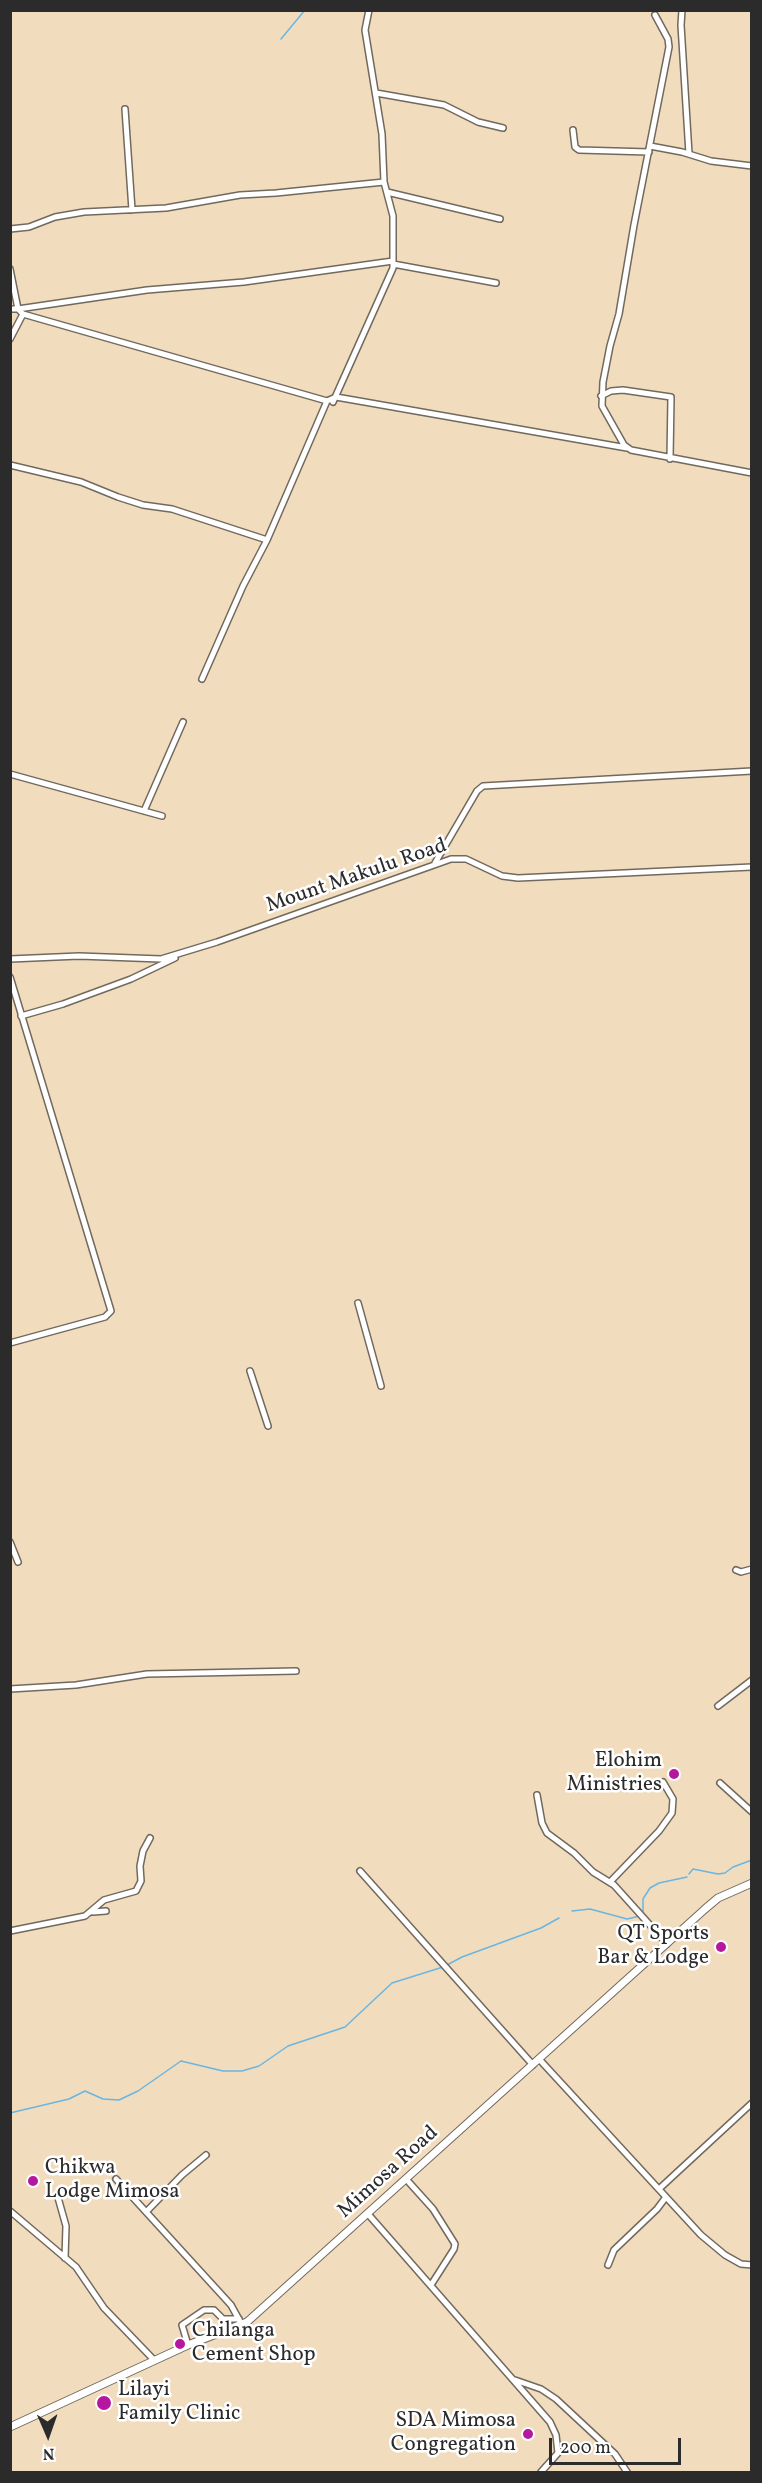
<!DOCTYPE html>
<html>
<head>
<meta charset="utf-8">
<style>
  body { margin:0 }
  #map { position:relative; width:762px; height:2483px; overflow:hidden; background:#f2dcbe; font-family:Vollkorn,serif }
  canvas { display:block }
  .frame { position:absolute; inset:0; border:12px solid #2b2b2b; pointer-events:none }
  .north { position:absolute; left:18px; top:2405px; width:60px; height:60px; -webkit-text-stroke:4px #fff; paint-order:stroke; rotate:178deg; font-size:16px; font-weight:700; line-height:24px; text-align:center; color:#2b2b2b }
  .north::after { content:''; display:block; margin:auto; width:21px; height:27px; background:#2b2b2b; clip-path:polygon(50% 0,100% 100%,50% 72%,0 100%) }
  .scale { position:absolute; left:549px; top:2438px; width:132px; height:27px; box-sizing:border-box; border:3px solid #2b2b2b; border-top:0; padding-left:8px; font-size:18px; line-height:21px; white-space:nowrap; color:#2b2b2b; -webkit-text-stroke:4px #fff; paint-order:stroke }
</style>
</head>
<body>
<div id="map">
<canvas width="762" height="2483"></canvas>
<div class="frame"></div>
<div class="north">N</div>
<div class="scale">200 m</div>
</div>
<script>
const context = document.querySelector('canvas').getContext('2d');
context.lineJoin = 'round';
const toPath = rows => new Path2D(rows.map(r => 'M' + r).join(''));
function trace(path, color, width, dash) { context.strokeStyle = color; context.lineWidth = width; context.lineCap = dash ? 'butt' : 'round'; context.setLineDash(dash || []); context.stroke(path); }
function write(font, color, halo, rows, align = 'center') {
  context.font = font + ' Vollkorn,serif'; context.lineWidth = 5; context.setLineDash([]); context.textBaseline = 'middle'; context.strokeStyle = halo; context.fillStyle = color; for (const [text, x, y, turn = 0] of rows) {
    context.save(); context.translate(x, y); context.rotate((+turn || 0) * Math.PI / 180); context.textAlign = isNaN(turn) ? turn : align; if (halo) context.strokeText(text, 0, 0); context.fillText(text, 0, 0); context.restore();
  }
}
trace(toPath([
  [281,39,305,10],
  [689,1874,693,1869,718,1874,725,1873,733,1867,752,1860],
  [572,1911,590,1909,627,1919,640,1916],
  [643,1914,643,1899,650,1888,659,1883,687,1877],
  [447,1965,462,1957,541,1928,559,1918],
  [10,2113,69,2099,85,2091,103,2099,119,2100,138,2091,181,2061,223,2071,242,2071,259,2066,288,2046,345,2027,392,1983,443,1967]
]), '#69b6e2', 1.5);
const street = toPath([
  [682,10,681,25,689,154],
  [655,15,668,39,669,47,634,225,619,314,610,346,603,382,602,406,624,445,631,450,752,473],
  [376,93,444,105,478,122,503,128],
  [125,109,132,210],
  [573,130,575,147,579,150,649,152],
  [650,146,682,152,711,161,752,166],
  [387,192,500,219],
  [10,229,29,227,55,217,84,212,166,208,240,195,276,193,384,182],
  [393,264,496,283],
  [10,269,18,309,147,290,244,282,393,261],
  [10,309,18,309,23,314,10,339],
  [23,314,327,401],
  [601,396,611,391,623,390,671,397,670,459],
  [333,402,393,268,393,216,384,182,382,134,365,30,369,10],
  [10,465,81,482,118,497,143,505,172,509,267,540],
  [202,679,243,586,267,540,327,401,336,397,359,401,627,448],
  [10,774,162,816],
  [144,811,183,722],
  [435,863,477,791,483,786,752,771],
  [10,959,79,956,161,959,217,942,451,859,466,859,502,876,518,878,752,867],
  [10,977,111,1311,105,1317,10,1343],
  [21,1016,63,1004,131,979,175,958],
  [358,1303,381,1386],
  [250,1371,268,1426],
  [10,1542,18,1562],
  [736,1570,741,1572,752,1569],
  [10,1689,76,1685,147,1674,296,1671],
  [718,1706,752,1680],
  [720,1783,752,1812],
  [537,1795,542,1823,547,1833,574,1853,593,1872,614,1885,667,1944],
  [360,1871,533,2065],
  [610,1882,659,1831,672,1813,673,1799,663,1782],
  [93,1912,106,1911],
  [10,1931,85,1916,104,1900,136,1891,141,1881,140,1866,143,1851,150,1838],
  [539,2059,701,2235,725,2255,741,2264,752,2265],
  [116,2179,231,2305,242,2325],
  [406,2179,433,2209,455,2244,454,2249,431,2285],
  [659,2189,752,2103],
  [57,2194,66,2226,65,2258],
  [10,2211,76,2267,104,2308,154,2360],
  [146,2212,182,2175,206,2155],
  [368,2214,550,2422,556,2435,558,2453,541,2472],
  [608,2265,614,2250,657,2209,666,2197],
  [188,2345,182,2325,204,2310,214,2310,223,2319,239,2319],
  [515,2380,541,2389,556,2399,615,2454,627,2472]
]);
const secondary = toPath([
  [10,2427,188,2345,247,2322,705,1909,718,1898,752,1883]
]);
trace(street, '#71695e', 8);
trace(secondary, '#71695e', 9);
trace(street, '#fff', 5);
trace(secondary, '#fff', 7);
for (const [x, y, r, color] of [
  [674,1774,6,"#b5179e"],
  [721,1947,6,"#b5179e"],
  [33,2181,6,"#b5179e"],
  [180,2344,6,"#b5179e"],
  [104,2403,8,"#b5179e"],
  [528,2434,6,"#b5179e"]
]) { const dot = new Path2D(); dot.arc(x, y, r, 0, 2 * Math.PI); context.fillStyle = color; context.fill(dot); trace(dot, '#fff', 2); }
write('21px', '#2b2b2b', '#fff', [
  ["Mount Makulu Road",357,877,-19],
  ["Mimosa Road",389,2173,-42]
]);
write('21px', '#2b2b2b', '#fff', [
  ["Elohim",662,1762],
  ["Ministries",662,1786],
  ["QT Sports",709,1935],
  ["Bar & Lodge",709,1959],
  ["Chikwa",45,2169,"left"],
  ["Lodge Mimosa",45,2193,"left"],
  ["Chilanga",192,2332,"left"],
  ["Cement Shop",192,2356,"left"],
  ["Lilayi",118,2391,"left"],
  ["Family Clinic",118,2415,"left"],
  ["SDA Mimosa",516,2422],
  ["Congregation",516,2446]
], 'right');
</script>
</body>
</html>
